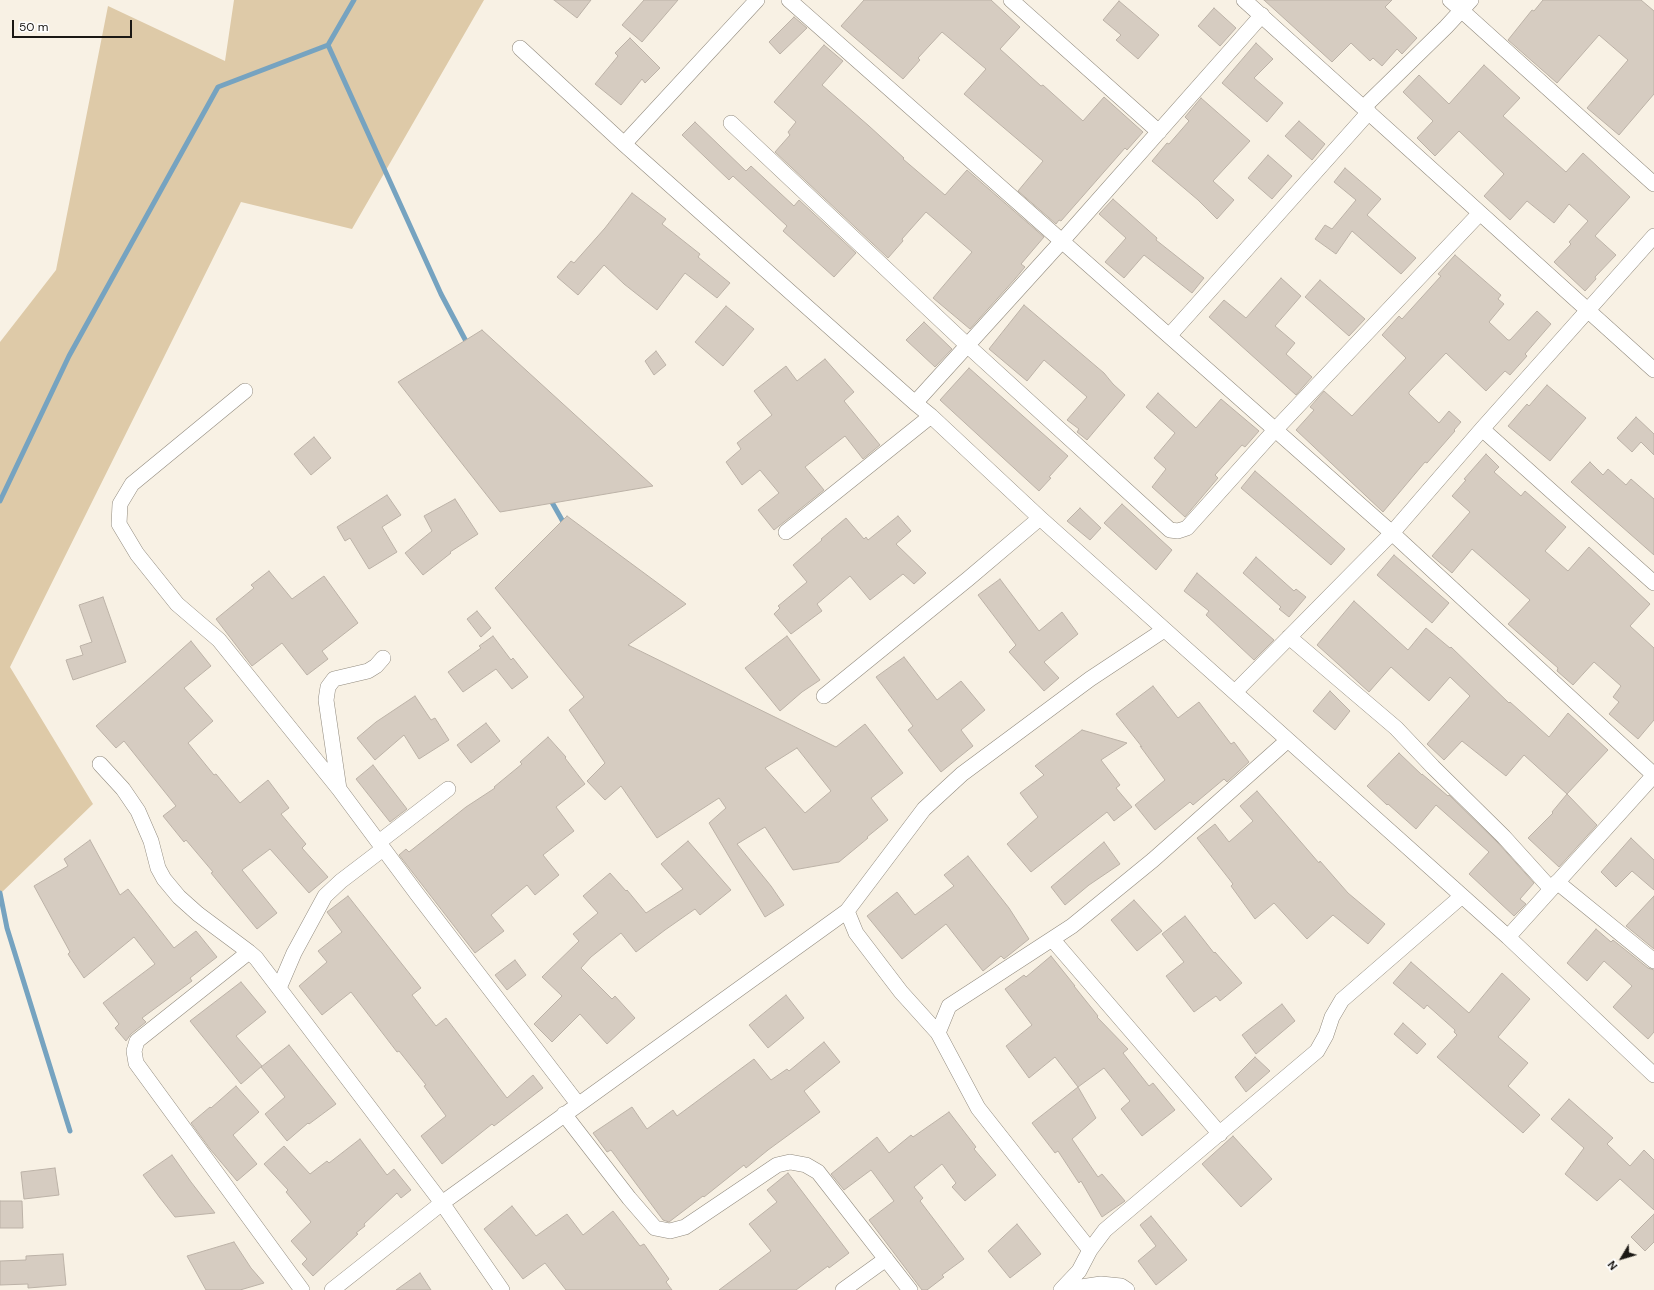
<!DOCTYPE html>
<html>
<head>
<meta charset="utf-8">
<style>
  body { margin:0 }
  #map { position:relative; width:1654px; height:1290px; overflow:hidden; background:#f8f1e4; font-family:"DM Sans",sans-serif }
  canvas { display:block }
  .north { position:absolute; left:1602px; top:1238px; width:40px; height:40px; -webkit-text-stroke:3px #fff; paint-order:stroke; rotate:232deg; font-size:11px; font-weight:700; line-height:16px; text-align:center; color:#1b1814 }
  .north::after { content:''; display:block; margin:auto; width:14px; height:18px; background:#1b1814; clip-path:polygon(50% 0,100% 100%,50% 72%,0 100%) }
  .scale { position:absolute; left:12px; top:20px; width:120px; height:18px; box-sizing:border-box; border:2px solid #1b1814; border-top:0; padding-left:5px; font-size:12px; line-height:14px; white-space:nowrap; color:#1b1814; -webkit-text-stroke:3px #fff; paint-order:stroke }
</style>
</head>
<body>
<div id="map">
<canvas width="1654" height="1290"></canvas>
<div class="north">N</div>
<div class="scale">50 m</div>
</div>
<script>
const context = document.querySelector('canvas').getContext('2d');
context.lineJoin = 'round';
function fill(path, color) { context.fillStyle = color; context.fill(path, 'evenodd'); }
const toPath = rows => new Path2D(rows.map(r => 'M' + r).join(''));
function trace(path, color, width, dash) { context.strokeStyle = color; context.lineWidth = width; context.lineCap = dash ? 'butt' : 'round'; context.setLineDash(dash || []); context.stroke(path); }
fill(toPath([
  [234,0,484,0,352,229,241,202,10,667,93,804,0,894,0,342,56,270,108,6,225,61]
]), '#decaa8');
trace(toPath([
  [328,45,441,294,468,345],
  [549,497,566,527],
  [0,501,69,356,218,87,328,45,354,0],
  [0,893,7,928,70,1131]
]), '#76a3c0', 5);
const building = toPath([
  [554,0,591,0,577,18,554,0],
  [644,0,678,0,642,42,622,25,644,0],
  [864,0,991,0,1020,27,1000,49,1041,86,1043,85,1083,121,1104,97,1143,132,1127,150,1125,148,1061,221,1059,220,1056,224,1018,191,1043,161,964,94,986,69,942,32,918,58,920,60,903,79,841,26,864,0],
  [1264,0,1392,0,1385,7,1417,38,1402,54,1397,49,1382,66,1373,58,1370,61,1351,43,1332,62,1264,0],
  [1543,0,1641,0,1654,11,1654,94,1619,135,1587,108,1628,60,1599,35,1557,83,1508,40,1532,10,1534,11,1543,0],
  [1119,1,1159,35,1138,59,1116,40,1121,35,1103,20,1119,1],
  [1214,8,1236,28,1220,46,1198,26,1214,8],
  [794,17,807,28,780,54,769,42,794,17],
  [630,38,660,68,645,83,642,79,621,105,595,84,618,56,615,53,630,38],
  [1256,43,1273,59,1254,78,1283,103,1267,122,1222,83,1256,43],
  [824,45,843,61,822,85,869,126,904,158,903,159,945,195,967,170,1044,237,1021,264,1025,267,1015,279,970,329,933,298,972,252,926,212,902,239,903,241,888,258,775,152,790,135,788,132,796,122,774,102,824,45],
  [1484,65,1520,98,1503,116,1566,172,1583,153,1630,197,1595,236,1616,255,1595,277,1596,279,1585,291,1554,262,1571,244,1569,242,1588,221,1569,204,1554,223,1527,201,1510,220,1484,196,1504,174,1459,131,1435,156,1417,138,1433,121,1403,92,1419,75,1449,104,1484,65],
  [1201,98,1250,141,1213,181,1234,200,1217,219,1198,200,1152,161,1167,143,1169,144,1189,121,1185,117,1201,98],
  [1299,121,1325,144,1312,160,1285,136,1299,121],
  [695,122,746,171,751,166,794,206,799,200,856,253,834,277,783,231,787,226,733,176,729,180,682,135,695,122],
  [1268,155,1292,176,1272,199,1248,178,1268,155],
  [1345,168,1381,199,1367,215,1416,258,1401,274,1352,231,1336,254,1315,239,1325,225,1332,229,1356,200,1334,182,1345,168],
  [632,193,666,219,662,224,700,254,698,257,730,283,717,298,685,273,657,310,624,284,604,265,578,295,557,277,571,261,574,263,605,228,632,193],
  [1113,199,1157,238,1156,240,1204,278,1192,293,1144,255,1124,278,1105,262,1126,238,1099,214,1113,199],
  [1455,255,1501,295,1498,299,1504,304,1489,322,1508,340,1510,340,1537,311,1551,324,1525,354,1527,356,1510,375,1505,371,1486,391,1446,353,1409,392,1409,394,1439,423,1449,411,1461,422,1454,430,1455,431,1427,463,1425,462,1383,512,1296,430,1314,410,1310,407,1324,391,1352,416,1406,358,1382,335,1399,316,1402,319,1441,276,1438,274,1455,255],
  [1281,278,1301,296,1275,326,1295,343,1286,354,1312,377,1296,395,1209,317,1224,300,1246,318,1281,278],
  [1320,280,1365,319,1349,336,1305,297,1320,280],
  [1024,305,1104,373,1113,384,1125,395,1087,440,1077,432,1079,429,1067,420,1087,397,1044,360,1027,381,989,349,1024,305],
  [726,306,754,329,723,366,695,342,726,306],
  [924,322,952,349,935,367,906,340,924,322],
  [482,330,653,486,500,512,398,382,482,330],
  [656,351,666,365,654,375,645,361,656,351],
  [825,359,854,392,844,401,880,445,863,459,845,436,805,467,824,490,774,530,758,510,779,493,760,470,742,485,726,462,741,449,737,443,772,415,754,391,786,366,797,381,825,359],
  [969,368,1068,456,1049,477,1051,478,1039,491,940,400,969,368],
  [1547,385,1586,418,1550,461,1508,426,1527,404,1529,406,1547,385],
  [1158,393,1196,428,1221,399,1259,431,1245,447,1242,445,1215,475,1218,478,1185,517,1152,487,1166,469,1154,458,1175,433,1146,407,1158,393],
  [1636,417,1654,434,1654,455,1641,442,1632,452,1617,438,1636,417],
  [314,437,331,458,311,475,294,454,314,437],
  [1486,454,1499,467,1494,472,1521,496,1525,491,1566,527,1545,551,1568,571,1589,547,1650,604,1630,626,1654,648,1654,720,1638,739,1609,714,1619,702,1613,697,1621,686,1594,662,1573,685,1557,671,1558,668,1508,624,1530,600,1472,549,1452,573,1432,556,1470,512,1452,496,1466,480,1464,479,1486,454],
  [1590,462,1603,475,1608,469,1626,485,1631,479,1654,499,1654,555,1571,482,1590,462],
  [1255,471,1345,549,1331,565,1241,488,1255,471],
  [387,495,401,515,382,527,397,552,369,569,350,538,345,541,337,527,387,495],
  [455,499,478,534,450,552,451,553,423,575,405,553,432,531,424,516,455,499],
  [1122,504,1172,550,1156,570,1104,523,1122,504],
  [1080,508,1101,528,1090,540,1067,521,1080,508],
  [567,516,686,604,628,645,836,747,865,724,903,773,871,798,888,820,867,837,868,838,839,862,793,870,765,827,737,844,771,886,784,905,765,917,709,823,726,808,719,798,657,838,621,786,605,800,587,781,605,763,569,710,584,697,495,588,567,516],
  [797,748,831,791,805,813,765,768,797,748],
  [898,516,911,531,896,544,926,573,914,584,903,574,870,600,850,576,817,604,822,611,791,634,774,614,780,608,778,606,807,582,793,565,822,540,821,539,846,518,864,539,866,537,868,540,898,516],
  [1394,555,1449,603,1432,623,1377,575,1394,555],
  [1256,557,1294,591,1296,589,1306,597,1289,617,1279,609,1281,607,1243,573,1256,557],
  [269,571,292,599,324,576,358,623,322,651,328,659,307,675,282,643,252,666,216,619,254,588,251,585,269,571],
  [1197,573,1274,640,1254,660,1206,615,1209,611,1184,591,1197,573],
  [1000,579,1039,631,1062,612,1078,634,1044,662,1059,678,1044,691,1009,652,1016,645,978,595,1000,579],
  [103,597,126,662,73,680,66,660,83,655,80,646,92,642,79,605,103,597],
  [1354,601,1408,650,1426,628,1450,648,1451,647,1509,703,1510,702,1549,737,1568,713,1608,750,1567,794,1524,755,1506,776,1462,741,1444,760,1427,744,1470,696,1450,677,1429,701,1391,667,1369,692,1317,645,1354,601],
  [477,611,491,628,481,637,467,619,477,611],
  [493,636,511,660,513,658,528,677,512,689,496,669,463,692,448,672,481,648,479,646,493,636],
  [787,636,820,680,802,692,780,711,745,668,787,636],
  [191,641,211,666,184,688,213,721,188,743,214,775,216,774,240,803,268,780,289,808,281,814,306,844,302,848,328,877,309,893,270,849,242,870,277,913,257,929,211,873,213,872,186,840,184,842,163,816,176,806,124,741,116,748,96,726,191,641],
  [904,657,937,700,961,681,985,710,961,730,973,746,941,772,908,730,913,726,876,677,904,657],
  [1153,686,1178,718,1199,702,1231,744,1234,742,1249,762,1227,782,1224,779,1193,805,1190,802,1155,830,1135,805,1165,780,1140,746,1142,747,1116,714,1153,686],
  [1330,691,1350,711,1335,730,1313,711,1330,691],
  [415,696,431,720,435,718,449,740,419,759,404,735,375,760,357,738,376,722,415,696],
  [486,723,500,741,471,763,457,745,486,723],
  [1082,730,1127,743,1101,760,1120,785,1116,788,1132,807,1114,821,1107,812,1031,872,1007,844,1038,817,1020,793,1044,775,1035,766,1082,730],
  [548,737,566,757,565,758,585,784,556,807,574,831,543,855,559,875,535,895,527,885,491,915,504,931,475,953,399,855,406,849,409,852,466,807,495,788,494,787,522,764,520,762,548,737],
  [1399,753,1422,775,1422,774,1448,796,1449,795,1498,843,1534,883,1520,899,1526,904,1514,916,1469,874,1489,852,1436,805,1416,829,1388,804,1387,805,1367,786,1399,753],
  [373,765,407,809,390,822,356,779,373,765],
  [1257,791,1319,863,1320,861,1348,893,1385,924,1368,944,1333,915,1307,939,1274,903,1255,919,1231,886,1233,884,1197,838,1215,824,1229,842,1253,821,1240,806,1257,791],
  [1567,794,1597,825,1559,867,1528,838,1553,813,1552,812,1567,794],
  [1631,838,1654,860,1654,890,1632,871,1616,887,1601,872,1631,838],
  [90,840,120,895,128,889,174,948,196,931,217,957,190,978,192,981,142,1018,146,1022,131,1034,126,1041,115,1028,119,1024,103,1003,155,964,134,937,84,978,68,954,70,952,34,886,68,866,64,859,90,840],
  [688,841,731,890,700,915,695,909,665,930,636,952,621,933,591,957,581,968,612,999,615,996,635,1018,607,1044,580,1014,552,1042,534,1024,562,996,542,977,579,941,573,934,598,913,583,896,610,873,626,891,627,890,646,913,683,889,661,864,688,841],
  [1104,842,1120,864,1089,885,1065,905,1051,887,1104,842],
  [968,856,1009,908,1029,939,1004,959,1001,956,983,971,946,924,902,959,867,916,897,892,915,915,954,886,944,875,968,856],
  [348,896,421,988,412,995,436,1026,446,1018,507,1098,533,1075,543,1088,494,1126,492,1124,442,1164,421,1136,446,1116,424,1086,426,1085,399,1051,397,1052,351,992,322,1015,299,986,327,962,318,951,342,932,327,912,348,896],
  [1654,896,1654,949,1626,926,1654,896],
  [1134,900,1162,931,1137,951,1111,920,1134,900],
  [1185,916,1214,953,1215,952,1242,983,1220,1001,1216,996,1194,1012,1166,976,1184,962,1162,934,1185,916],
  [1596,929,1611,942,1613,940,1648,968,1654,970,1654,1032,1648,1039,1613,1007,1632,986,1604,961,1587,981,1567,963,1596,929],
  [1051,956,1075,986,1074,986,1098,1016,1097,1017,1128,1049,1123,1053,1149,1086,1153,1083,1175,1110,1142,1136,1121,1109,1130,1101,1104,1068,1078,1087,1055,1057,1029,1078,1006,1046,1032,1025,1005,989,1024,975,1026,977,1051,956],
  [515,960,526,975,507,990,495,975,515,960],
  [1411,962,1469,1013,1502,973,1530,999,1498,1037,1528,1063,1508,1086,1540,1115,1523,1133,1437,1057,1457,1035,1454,1032,1455,1030,1427,1005,1424,1009,1393,983,1411,962],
  [241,982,266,1012,236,1036,262,1066,241,1084,190,1021,241,982],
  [786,995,804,1018,768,1048,749,1025,786,995],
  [1282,1004,1295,1021,1256,1054,1242,1035,1282,1004],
  [1403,1023,1426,1044,1417,1054,1394,1034,1403,1023],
  [824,1042,840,1062,804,1091,820,1112,768,1150,746,1168,744,1165,704,1197,703,1196,669,1222,663,1220,611,1150,607,1152,593,1133,632,1107,647,1129,673,1110,677,1116,754,1059,771,1080,787,1069,789,1071,824,1042],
  [289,1045,336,1104,309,1124,308,1123,287,1141,265,1114,285,1097,261,1067,289,1045],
  [1255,1057,1270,1071,1246,1092,1235,1077,1255,1057],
  [236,1086,259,1112,233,1135,257,1164,237,1181,210,1149,191,1123,210,1107,211,1108,236,1086],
  [1078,1087,1096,1118,1072,1139,1098,1177,1102,1174,1125,1201,1102,1217,1081,1181,1079,1183,1058,1151,1055,1153,1032,1123,1078,1087],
  [1569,1099,1613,1138,1607,1144,1630,1166,1644,1150,1654,1160,1654,1210,1620,1179,1597,1201,1565,1174,1584,1148,1551,1119,1569,1099],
  [949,1112,976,1147,974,1149,996,1175,965,1201,952,1187,956,1183,942,1164,914,1187,923,1198,920,1201,964,1259,942,1275,944,1277,927,1290,922,1290,869,1220,894,1201,871,1170,844,1190,831,1174,877,1137,889,1153,911,1135,913,1137,949,1112],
  [1233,1136,1272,1179,1241,1207,1202,1164,1233,1136],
  [360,1139,387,1175,394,1169,411,1190,401,1198,397,1193,364,1224,365,1226,356,1233,358,1234,313,1276,302,1264,307,1259,291,1241,311,1222,286,1192,288,1190,264,1164,284,1146,310,1174,327,1161,329,1163,360,1139],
  [172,1155,191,1182,215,1213,175,1217,160,1198,143,1175,172,1155],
  [55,1168,59,1195,24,1199,21,1172,55,1168],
  [788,1173,849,1253,829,1268,828,1266,796,1290,719,1290,771,1251,749,1224,777,1202,767,1190,788,1173],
  [0,1201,22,1201,23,1228,0,1228,0,1201],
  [512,1206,536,1236,567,1214,583,1235,613,1211,640,1246,644,1244,669,1279,666,1282,672,1290,566,1290,545,1263,523,1279,484,1229,512,1206],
  [1654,1214,1654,1242,1645,1251,1631,1237,1654,1214],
  [1151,1216,1187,1260,1156,1285,1138,1261,1156,1246,1140,1225,1151,1216],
  [1017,1224,1041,1254,1010,1278,988,1251,1017,1224],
  [234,1242,251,1268,264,1283,240,1290,206,1290,187,1256,234,1242],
  [63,1254,66,1285,28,1288,28,1284,0,1285,0,1261,26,1260,26,1256,63,1254],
  [420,1273,431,1290,396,1290,420,1273]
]);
fill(building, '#d6ccc1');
trace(building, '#bcb2a7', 1);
const minor = toPath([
  [789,0,1392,533,1654,775],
  [1011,0,1159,132],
  [1244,0,1654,370],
  [1450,0,1654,184],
  [520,48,624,144,915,403,931,416,1040,518,1508,937,1654,1075],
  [1364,107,1446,27,1471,0],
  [731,123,967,345,1170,530,1178,531,1187,528,1275,430,1480,213],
  [624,144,757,0],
  [1169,336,1369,112],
  [245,391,132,484,120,504,119,524,137,554,177,604,219,640,339,789,417,894,578,1104],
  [915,403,1062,241,1262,15],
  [1482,429,1654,583],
  [786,532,931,416],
  [1289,637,1396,728,1433,767,1504,837,1551,889],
  [1235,692,1392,533,1482,429,1654,236],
  [824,696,968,579,1040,518],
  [100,764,123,789,138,811,151,841,158,868,164,879,179,897,198,914,249,952],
  [339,789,326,700,328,687,334,679,368,671,376,666,383,658],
  [379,842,448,789],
  [1557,882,1654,961],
  [847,911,856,933,901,992,938,1033,949,1006,1072,926,1153,860,1288,740],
  [1508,937,1654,775],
  [1052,939,1220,1134],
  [279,988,294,953,325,896,341,881,383,849],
  [938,1033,978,1108,1090,1250],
  [564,1114,629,1198,655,1228,670,1231,685,1227,777,1165,790,1162,806,1165,818,1172,910,1290],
  [302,1290,136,1063,134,1051,137,1041,249,952,256,958,442,1203,502,1290],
  [332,1290,442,1203,847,911,924,809,962,774,1090,679,1164,630],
  [843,1290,886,1259],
  [1061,1290,1079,1271,1090,1250,1105,1230,1317,1051,1326,1035,1332,1017,1342,1000,1462,896],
  [1061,1290,1101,1284,1121,1286,1127,1290]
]);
trace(minor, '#928b7f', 16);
trace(minor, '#fff', 15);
</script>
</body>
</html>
